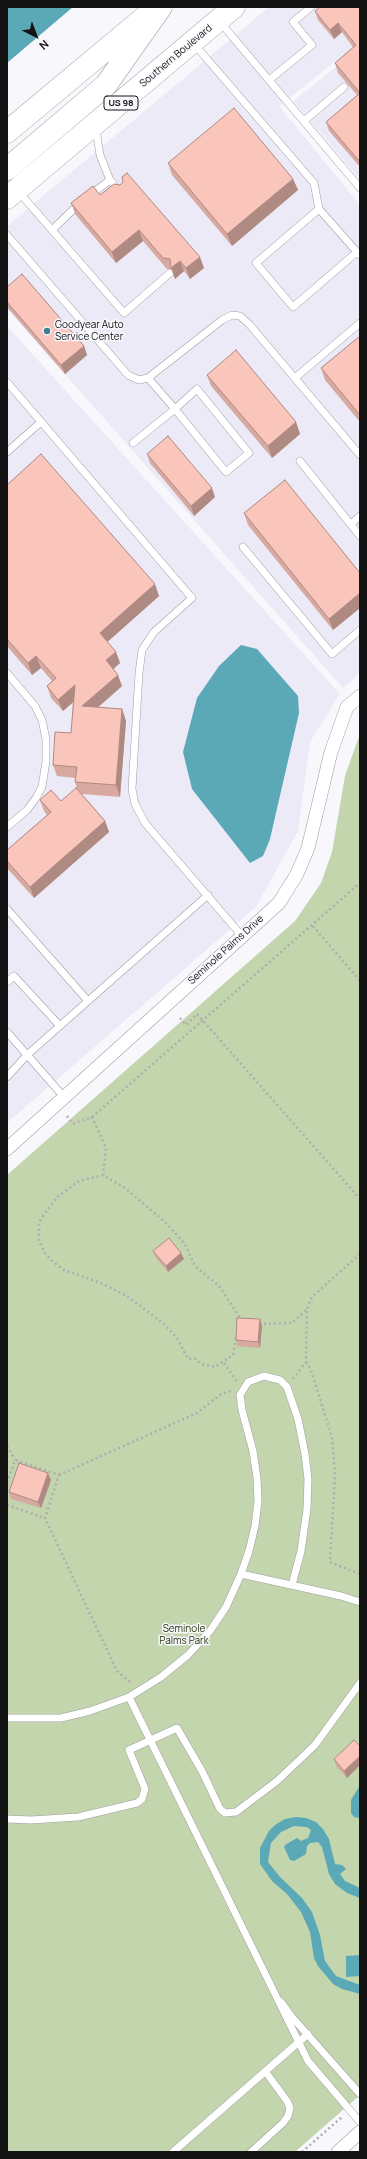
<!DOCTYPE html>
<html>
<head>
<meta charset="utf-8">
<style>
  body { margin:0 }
  #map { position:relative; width:367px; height:2159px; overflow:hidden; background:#f8f8fc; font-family:Manrope,sans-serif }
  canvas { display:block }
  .frame { position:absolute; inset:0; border:8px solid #141415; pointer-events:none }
  .north { position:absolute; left:16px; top:16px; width:40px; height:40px; -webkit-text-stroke:3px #f8f8fc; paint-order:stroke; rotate:138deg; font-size:11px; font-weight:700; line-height:16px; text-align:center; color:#141415 }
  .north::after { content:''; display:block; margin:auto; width:14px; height:18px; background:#141415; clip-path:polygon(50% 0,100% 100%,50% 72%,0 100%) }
</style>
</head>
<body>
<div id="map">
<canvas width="367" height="2159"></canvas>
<div class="frame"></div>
<div class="north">N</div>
</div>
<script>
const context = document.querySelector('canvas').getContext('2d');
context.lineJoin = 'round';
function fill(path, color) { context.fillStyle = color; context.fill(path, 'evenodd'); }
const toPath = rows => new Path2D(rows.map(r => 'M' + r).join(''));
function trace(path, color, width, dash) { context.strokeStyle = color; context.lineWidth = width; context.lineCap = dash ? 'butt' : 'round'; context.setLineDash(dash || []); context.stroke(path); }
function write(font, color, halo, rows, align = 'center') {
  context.font = font + ' Manrope,sans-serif'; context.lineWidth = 3; context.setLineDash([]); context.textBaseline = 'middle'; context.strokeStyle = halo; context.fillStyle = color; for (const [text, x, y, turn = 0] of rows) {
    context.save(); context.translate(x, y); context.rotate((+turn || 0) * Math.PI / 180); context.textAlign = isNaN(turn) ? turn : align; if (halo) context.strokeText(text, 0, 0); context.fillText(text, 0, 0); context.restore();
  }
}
fill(toPath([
  [269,7,360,7,360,42,279,106,360,205,360,673,343,688,7,309,7,226],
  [360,48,360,180,293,101],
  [7,326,340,694,310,742,298,831,256,907,7,1123]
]), '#ebeaf6');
fill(toPath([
  [360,734,360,2095,295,2152,7,2152,7,1175,295,921,321,883,332,852,345,776]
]), '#c2d5ad');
fill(toPath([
  [7,7,73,7,7,63],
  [241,645,257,649,298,696,299,713,270,839,263,856,250,863,192,789,183,752,197,698,219,666],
  [359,1787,360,1787,360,1818,354,1817,351,1813,351,1800],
  [296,1817,306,1818,316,1822,323,1829,329,1839,335,1864,342,1865,346,1869,340,1874,345,1881,360,1888,360,1898,347,1893,335,1884,329,1874,322,1847,318,1842,310,1843,307,1846,306,1854,294,1861,290,1860,284,1847,285,1845,297,1838,301,1841,308,1838,311,1830,307,1827,294,1826,281,1832,271,1843,268,1862,280,1877,302,1898,312,1912,320,1935,325,1961,336,1976,360,1985,360,1994,342,1989,333,1984,318,1966,314,1958,310,1932,301,1912,287,1894,272,1881,260,1864,260,1848,269,1831,275,1825,285,1819],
  [360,1955,360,1976,346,1977,346,1956]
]), '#5ba8b7');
const service = toPath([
  [220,22,360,188],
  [194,44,314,183,319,209],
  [269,80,312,45,293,22,311,7],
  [304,121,344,87],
  [96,129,100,155,110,180,113,183],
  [18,191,124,313,170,273],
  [90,195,110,180],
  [52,230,80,203],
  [7,235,128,375,139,380,148,378,222,320,232,315,240,316,249,324,360,455],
  [357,252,293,307,256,263,319,209,357,252,360,255],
  [295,378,360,323],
  [7,382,192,598,154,632,142,650,139,673,132,789,135,804,145,823,242,936],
  [197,389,249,453,226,472,175,409,197,389],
  [133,443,175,409,148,378],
  [7,452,41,422],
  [300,461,360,536],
  [351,524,360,516],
  [243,547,332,654,360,630],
  [7,673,35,706,42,720,46,739,46,761,42,787,36,798,27,810,7,827],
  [7,909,88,1001,208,895],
  [7,982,14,976,60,1026],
  [7,1032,64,1097],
  [7,1077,27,1055,88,1001],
  [241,1574,341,1596,360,1602],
  [129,1697,308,2061,360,2122],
  [7,1718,61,1718,90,1711,129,1697,161,1677,188,1655,210,1631,226,1607,241,1574,249,1551,255,1526,258,1501,257,1478,253,1451,242,1410,240,1395,248,1382,264,1376,280,1380,287,1387,298,1419,305,1454,308,1479,307,1509,301,1551,292,1585],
  [7,1819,31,1820,78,1817,137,1803,142,1799,145,1789,129,1750,177,1728,202,1771,220,1809,225,1813,236,1812,277,1781,315,1745,360,1683],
  [281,2002,292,2017,360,2094],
  [173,2152,308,2034],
  [251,2152,283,2123,288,2116,290,2108,287,2101,265,2071]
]);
const minor = toPath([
  [7,1149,279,903,297,874,308,848,331,752,347,707,360,696],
  [338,2152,360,2132]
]);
const trunk = toPath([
  [7,132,145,17],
  [7,169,106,85,161,7],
  [7,198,234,7]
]);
trace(service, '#9f9ea3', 8);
trace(minor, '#9f9ea3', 14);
trace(trunk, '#9f9ea3', 23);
trace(toPath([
  [313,926,360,981],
  [180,1018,186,1025,197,1014,360,1199],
  [67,1116,73,1124,92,1117,106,1148,103,1175],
  [92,1117,360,883],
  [259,1324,292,1323,307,1309],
  [236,1338,233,1355,215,1367,201,1364,196,1359,188,1359,177,1338,164,1324,127,1296,101,1283,64,1270,51,1260,45,1253,39,1241,39,1222,56,1198,79,1181,103,1175,125,1188,165,1222,185,1244,195,1266,219,1286,241,1319],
  [306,1362,311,1370,332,1437,335,1475,330,1562,360,1574],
  [224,1363,237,1382],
  [293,1379,306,1362,307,1309,312,1297,360,1254],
  [7,1446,15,1460],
  [59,1475,197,1413,221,1394,231,1391],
  [7,1483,15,1460,59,1475,45,1518,117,1671,131,1683],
  [7,1505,45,1518],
  [302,2152,342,2117]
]), '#aeaeb1', 2.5, [2, 3]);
trace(service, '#fff', 7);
trace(minor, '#fff', 13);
trace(trunk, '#fff', 22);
fill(toPath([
  [360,7,360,167,329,131,326,122,357,95,338,73,335,63,353,47,342,32,334,39,318,20,315,11],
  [168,163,293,179,298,190,232,246,172,175],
  [100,195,204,268,190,279,184,271,175,279,172,270,167,269,143,241,116,263,75,214,71,203],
  [7,287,84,346,87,355,65,374,7,307],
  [360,336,360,422,325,380,321,368],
  [207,375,296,422,300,434,272,458,211,386],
  [147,454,215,497,194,516,150,463],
  [7,485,159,596,107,642,116,652,120,663,113,669,122,686,98,707,122,709,126,721,120,797,82,794,105,821,109,832,34,898,7,868,7,850,47,815,44,811,40,800,61,801,77,789,75,782,75,778,57,776,53,765,71,733,73,702,63,711,51,698,47,686,52,681,41,668,32,675,7,646],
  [244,513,360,573,360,608,333,630,248,525],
  [153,1251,184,1259,168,1272,156,1258],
  [262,1326,260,1348,238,1346,236,1340],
  [51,1480,41,1508,11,1499,9,1492],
  [360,1746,360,1765,347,1778,336,1766,334,1759]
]), '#d7a9a1');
fill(toPath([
  [338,23,342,32,334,39,330,30],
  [293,179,298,190,232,246,227,234],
  [139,230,143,241,116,263,112,252],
  [200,257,204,268,190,279,186,268],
  [180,261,184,271,175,279,171,268],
  [84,346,87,355,65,374,61,365],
  [296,422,300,434,272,458,268,446],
  [212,488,215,497,194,516,191,506],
  [155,584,159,596,104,645,100,633],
  [360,593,360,608,333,630,329,619],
  [116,652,120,663,110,672,106,660],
  [36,656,41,668,32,675,28,663],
  [118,675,122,686,86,718,82,706],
  [75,685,79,697,63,711,58,700],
  [122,709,126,721,120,797,116,785],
  [105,821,109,832,34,898,30,887],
  [181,1253,184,1259,168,1272,166,1266],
  [260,1319,262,1326,260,1348,258,1342],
  [48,1473,51,1480,41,1508,38,1502],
  [360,1756,360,1765,347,1778,344,1771]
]), '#af8a83');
const building = toPath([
  [320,7,360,7,360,93,335,63,356,45,338,23,330,30,315,11,320,7],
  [360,93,360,162,326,122,360,93],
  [234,108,293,179,227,234,168,163,234,108],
  [127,173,200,257,186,268,180,261,171,268,170,259,163,258,139,230,112,252,71,203,93,186,100,195,114,184,120,185,123,182,122,177,127,173],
  [22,274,84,346,61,365,7,302,7,287,22,274],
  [360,336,360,415,321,368,360,336],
  [236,350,296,422,268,446,207,375,236,350],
  [168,436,212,488,191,506,147,454,168,436],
  [41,454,155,584,100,633,116,652,106,660,118,675,82,706,122,709,116,785,75,782,77,767,53,765,55,732,71,733,75,685,58,700,47,686,56,678,36,656,28,663,7,639,7,485,41,454],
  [285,480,360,573,360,593,329,619,244,513,285,480],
  [76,788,105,821,30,887,7,861,7,850,51,812,40,800,51,790,61,801,76,788],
  [169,1238,181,1253,166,1266,153,1251,169,1238],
  [237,1318,260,1319,258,1342,236,1340,237,1318],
  [19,1463,48,1473,38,1502,9,1492,19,1463],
  [354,1740,360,1746,360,1756,344,1771,334,1759,354,1740]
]);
fill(building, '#fac5bb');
trace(building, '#af8a83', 1);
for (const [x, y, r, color] of [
  [47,331,4,"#3d8090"]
]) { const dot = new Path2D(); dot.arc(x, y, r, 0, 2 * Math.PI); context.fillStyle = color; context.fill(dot); trace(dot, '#f8f8fc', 1.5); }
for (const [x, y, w] of [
  [121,103,34]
]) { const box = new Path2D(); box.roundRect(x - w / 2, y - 7, w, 14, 3); context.fillStyle = '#f8f8fc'; context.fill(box); trace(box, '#141415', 1); }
write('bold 9px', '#141415', null, [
  ["US 98",121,103]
]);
write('10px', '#141415', '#f8f8fc', [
  ["Southern Boulevard",176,56,-40],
  ["Seminole Palms Drive",226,950,-42]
]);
write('10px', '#141415', '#f8f8fc', [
  ["Goodyear Auto",55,325],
  ["Service Center",55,337]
], 'left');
write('10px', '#26360e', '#f8f8fc', [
  ["Seminole",184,1629],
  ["Palms Park",184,1641]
]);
</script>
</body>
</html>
